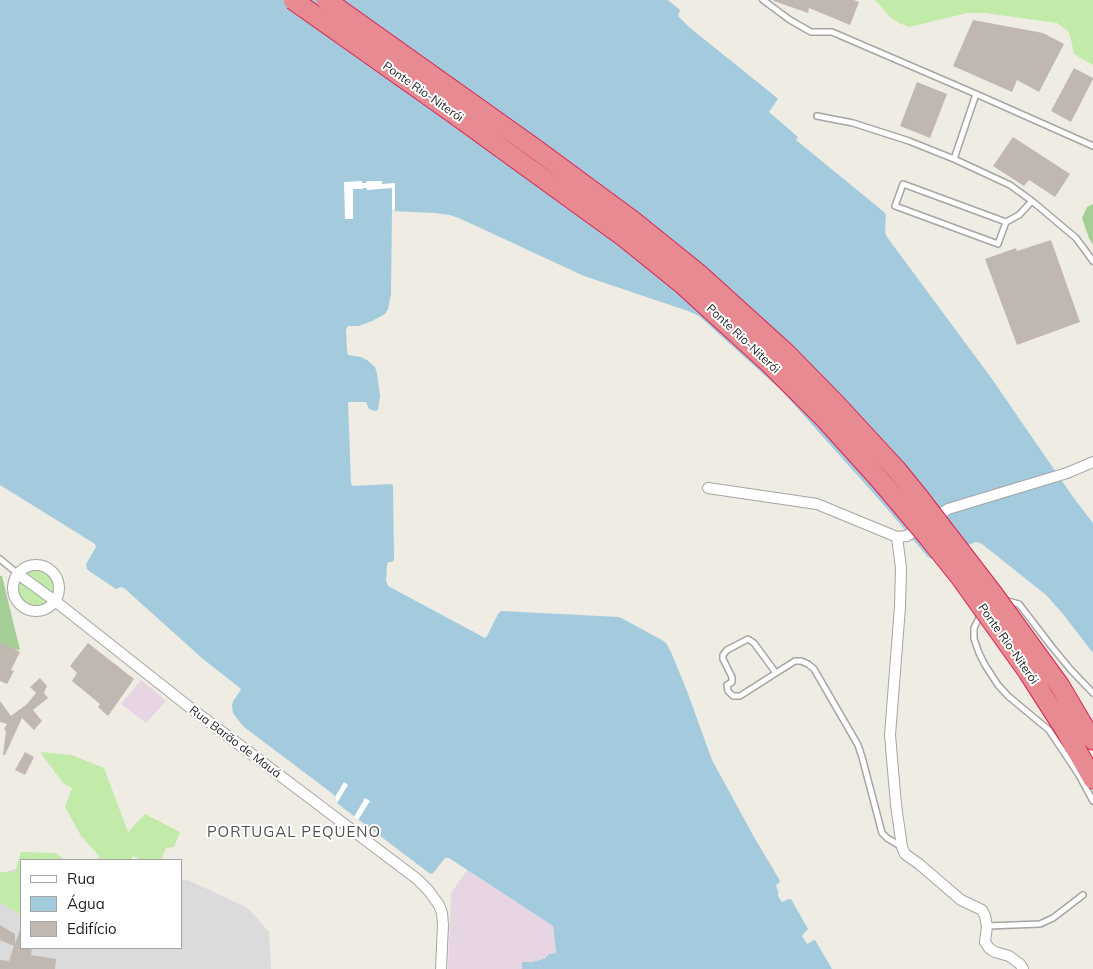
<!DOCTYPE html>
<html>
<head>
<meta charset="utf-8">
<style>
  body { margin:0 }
  #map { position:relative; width:1093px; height:969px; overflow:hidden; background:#efece3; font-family:Mulish,sans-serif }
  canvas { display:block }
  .legend { position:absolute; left:20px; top:859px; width:162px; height:90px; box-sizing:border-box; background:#fff; border:1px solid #a5a5a5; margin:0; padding:6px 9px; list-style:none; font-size:15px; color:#1e1e1e }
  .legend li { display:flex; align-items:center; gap:10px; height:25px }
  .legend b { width:25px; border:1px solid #a5a5a5 }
</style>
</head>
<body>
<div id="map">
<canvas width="1093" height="969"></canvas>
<ul class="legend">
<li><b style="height:6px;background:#fff"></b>Rua</li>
<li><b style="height:14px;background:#a3cbdd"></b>Água</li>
<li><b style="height:14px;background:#c0b8b0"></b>Edifício</li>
</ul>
</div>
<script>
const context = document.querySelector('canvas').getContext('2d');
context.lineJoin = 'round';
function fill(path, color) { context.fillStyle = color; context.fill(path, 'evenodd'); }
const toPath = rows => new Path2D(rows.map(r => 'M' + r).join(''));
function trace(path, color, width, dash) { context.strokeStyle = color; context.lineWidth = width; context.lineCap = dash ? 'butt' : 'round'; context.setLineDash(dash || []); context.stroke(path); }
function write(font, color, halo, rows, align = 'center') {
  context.font = font + ' Mulish,sans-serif'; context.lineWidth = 4; context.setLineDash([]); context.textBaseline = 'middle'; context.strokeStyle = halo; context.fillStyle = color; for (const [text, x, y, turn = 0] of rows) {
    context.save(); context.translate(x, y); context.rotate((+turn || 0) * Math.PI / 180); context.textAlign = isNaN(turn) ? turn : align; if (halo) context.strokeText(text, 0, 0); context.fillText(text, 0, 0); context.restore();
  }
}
fill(toPath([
  [21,867,21,948,181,948,181,879,188,880,248,908,269,932,271,969,0,969,0,874]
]), '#dcdbdb');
fill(toPath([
  [141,680,166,701,146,723,121,704],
  [467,870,553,926,556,953,549,954,549,956,546,958,532,962,522,962,522,969,448,969,451,893]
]), '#e8d5e3');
fill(toPath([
  [875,0,1093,0,1093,65,1074,54,1071,39,1068,31,1057,23,985,13,967,13,909,27,899,23,890,17],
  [39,567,46,569,53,574,56,580,58,587,54,598,22,574,25,570,31,568],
  [19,577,52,601,42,608,35,608,28,607,22,602,18,596,16,588,17,581],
  [40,752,72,755,104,768,128,832,145,814,180,832,174,847,166,848,161,860,142,860,133,856,130,860,95,860,100,857,81,836,65,807,72,788,63,783],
  [21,852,56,853,64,860,21,860,21,915,2,903,0,906,0,872,15,872]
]), '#c2eaa8');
fill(toPath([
  [1093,204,1093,245,1089,238,1082,218,1087,207],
  [0,576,2,576,20,650,0,648]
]), '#a3cf97');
fill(toPath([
  [0,0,668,0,680,10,678,16,689,27,776,97,778,99,769,112,798,137,796,140,884,212,886,215,885,232,887,237,992,379,1073,497,1093,523,1093,653,1063,614,1046,595,982,544,976,542,931,559,927,556,883,504,782,391,699,316,688,311,584,276,461,219,450,215,435,213,392,211,391,294,388,309,385,314,372,321,359,326,348,326,346,330,347,350,348,355,361,357,367,360,375,367,377,373,380,396,378,410,375,411,369,409,366,402,348,402,351,484,353,486,391,484,393,485,394,560,392,562,388,562,387,565,386,581,388,586,485,638,487,636,498,614,501,611,619,617,627,621,660,639,666,643,671,652,687,691,712,760,754,837,779,879,780,882,776,885,778,892,778,896,782,902,789,899,791,899,808,929,802,936,807,944,814,940,815,940,832,969,522,969,522,962,532,962,546,958,546,956,549,956,548,954,556,953,553,926,449,858,445,858,434,872,432,874,429,873,342,807,337,803,335,797,333,794,244,727,239,721,233,713,232,706,233,701,241,690,240,688,203,659,124,588,121,587,116,589,89,571,87,569,86,564,96,547,95,544,0,485]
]), '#a3cbdd');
fill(toPath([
  [362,181,362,183,366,183,367,181,382,181,382,184,395,183,395,210,392,211,392,188,367,190,367,188,363,188,362,189,353,189,353,219,345,219,344,182],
  [344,782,348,785,337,803,335,797],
  [365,798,370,801,358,820,354,817]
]), '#fff');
fill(toPath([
  [774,0,854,0,859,2,850,25,809,8,808,13,774,1],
  [973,20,1043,33,1064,44,1039,92,1017,80,1012,92,953,66],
  [1074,68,1093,78,1093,79,1071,122,1051,111],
  [917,82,947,94,930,138,900,126],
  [1013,137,1070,174,1055,197,1029,180,1024,186,993,166],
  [1051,240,1080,322,1017,345,985,259,1016,248,1017,251],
  [0,642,20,652,11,670,14,671,7,684,0,681],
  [88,643,134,679,108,716,98,707,100,704,72,681,77,673,70,666],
  [40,678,47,686,44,693,48,698,33,710,42,721,34,730,22,718,5,755,3,755,6,731,4,729,7,724,0,722,0,701,11,716,27,704,36,693,30,687],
  [25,752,34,757,25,775,15,770],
  [0,925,15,934,15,944,20,930,21,930,21,948,32,948,31,955,56,959,55,969,0,969,0,960,9,961,14,946,0,940]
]), '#c0b8b0');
const service = toPath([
  [763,0,790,20,811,32,832,32,976,94,1093,146],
  [817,116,853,123,909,141,954,159,1010,185,1032,201,1076,238,1093,261],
  [954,159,976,94],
  [1006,222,998,244,895,206,903,184,1006,222,1019,215,1032,201],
  [0,559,18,574],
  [1004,600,1019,604,1052,647,1071,670,1093,693],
  [981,614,974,628,974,639,979,653,985,665,998,685,1008,696,1049,730,1079,775,1093,801],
  [776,673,754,643,748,639,727,650,723,655,723,659,732,677,732,682,727,685,728,691,733,696,740,696,776,673,795,661,801,661,808,664,814,669,858,745,862,757,882,833,887,838,902,847],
  [987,926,1040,924,1053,918,1083,895]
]);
const minor = toPath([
  [708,488,817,504,897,537,907,536,948,509,1067,473,1093,462],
  [897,537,901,568,900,607,890,735,896,805,902,847,905,854,919,864,961,900,982,910,985,916,987,926,985,942,989,948,995,952,1009,956,1020,964,1023,969],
  '13 588a23 23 0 1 1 46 0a23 23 0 1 1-46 0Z',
  [18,574,55,601,188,706,417,879,428,890,439,905,442,913,443,925,441,969]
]);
const motorway = toPath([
  [1083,725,1093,740],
  [1067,733,1093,779]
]);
trace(service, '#a5a5a5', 8);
trace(minor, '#a5a5a5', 12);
trace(motorway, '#dc2250', 21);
trace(service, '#fff', 5);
trace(minor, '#fff', 10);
trace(motorway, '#e88a92', 19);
const motorwayBridge = toPath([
  [293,0,450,111,624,237,681,283,770,364,823,417,880,480,928,537,960,577,1028,672,1067,733],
  [326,0,537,150,633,221,700,275,786,353,836,404,896,469,918,496,994,595,1060,686,1083,725]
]);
trace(motorwayBridge, '#dc2250', 21, []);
trace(motorwayBridge, '#e88a92', 19);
write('12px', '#1e1e1e', '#fff', [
  ["Ponte Rio-Niterói",423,92,35],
  ["Ponte Rio-Niterói",743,339,43],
  ["Ponte Rio-Niterói",1008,644,55],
  ["Rua Barão de Mauá",235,742,37]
]);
context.letterSpacing = '1px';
write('15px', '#515151', '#fff', [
  ["PORTUGAL PEQUENO",294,832]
]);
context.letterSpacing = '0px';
</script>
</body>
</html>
